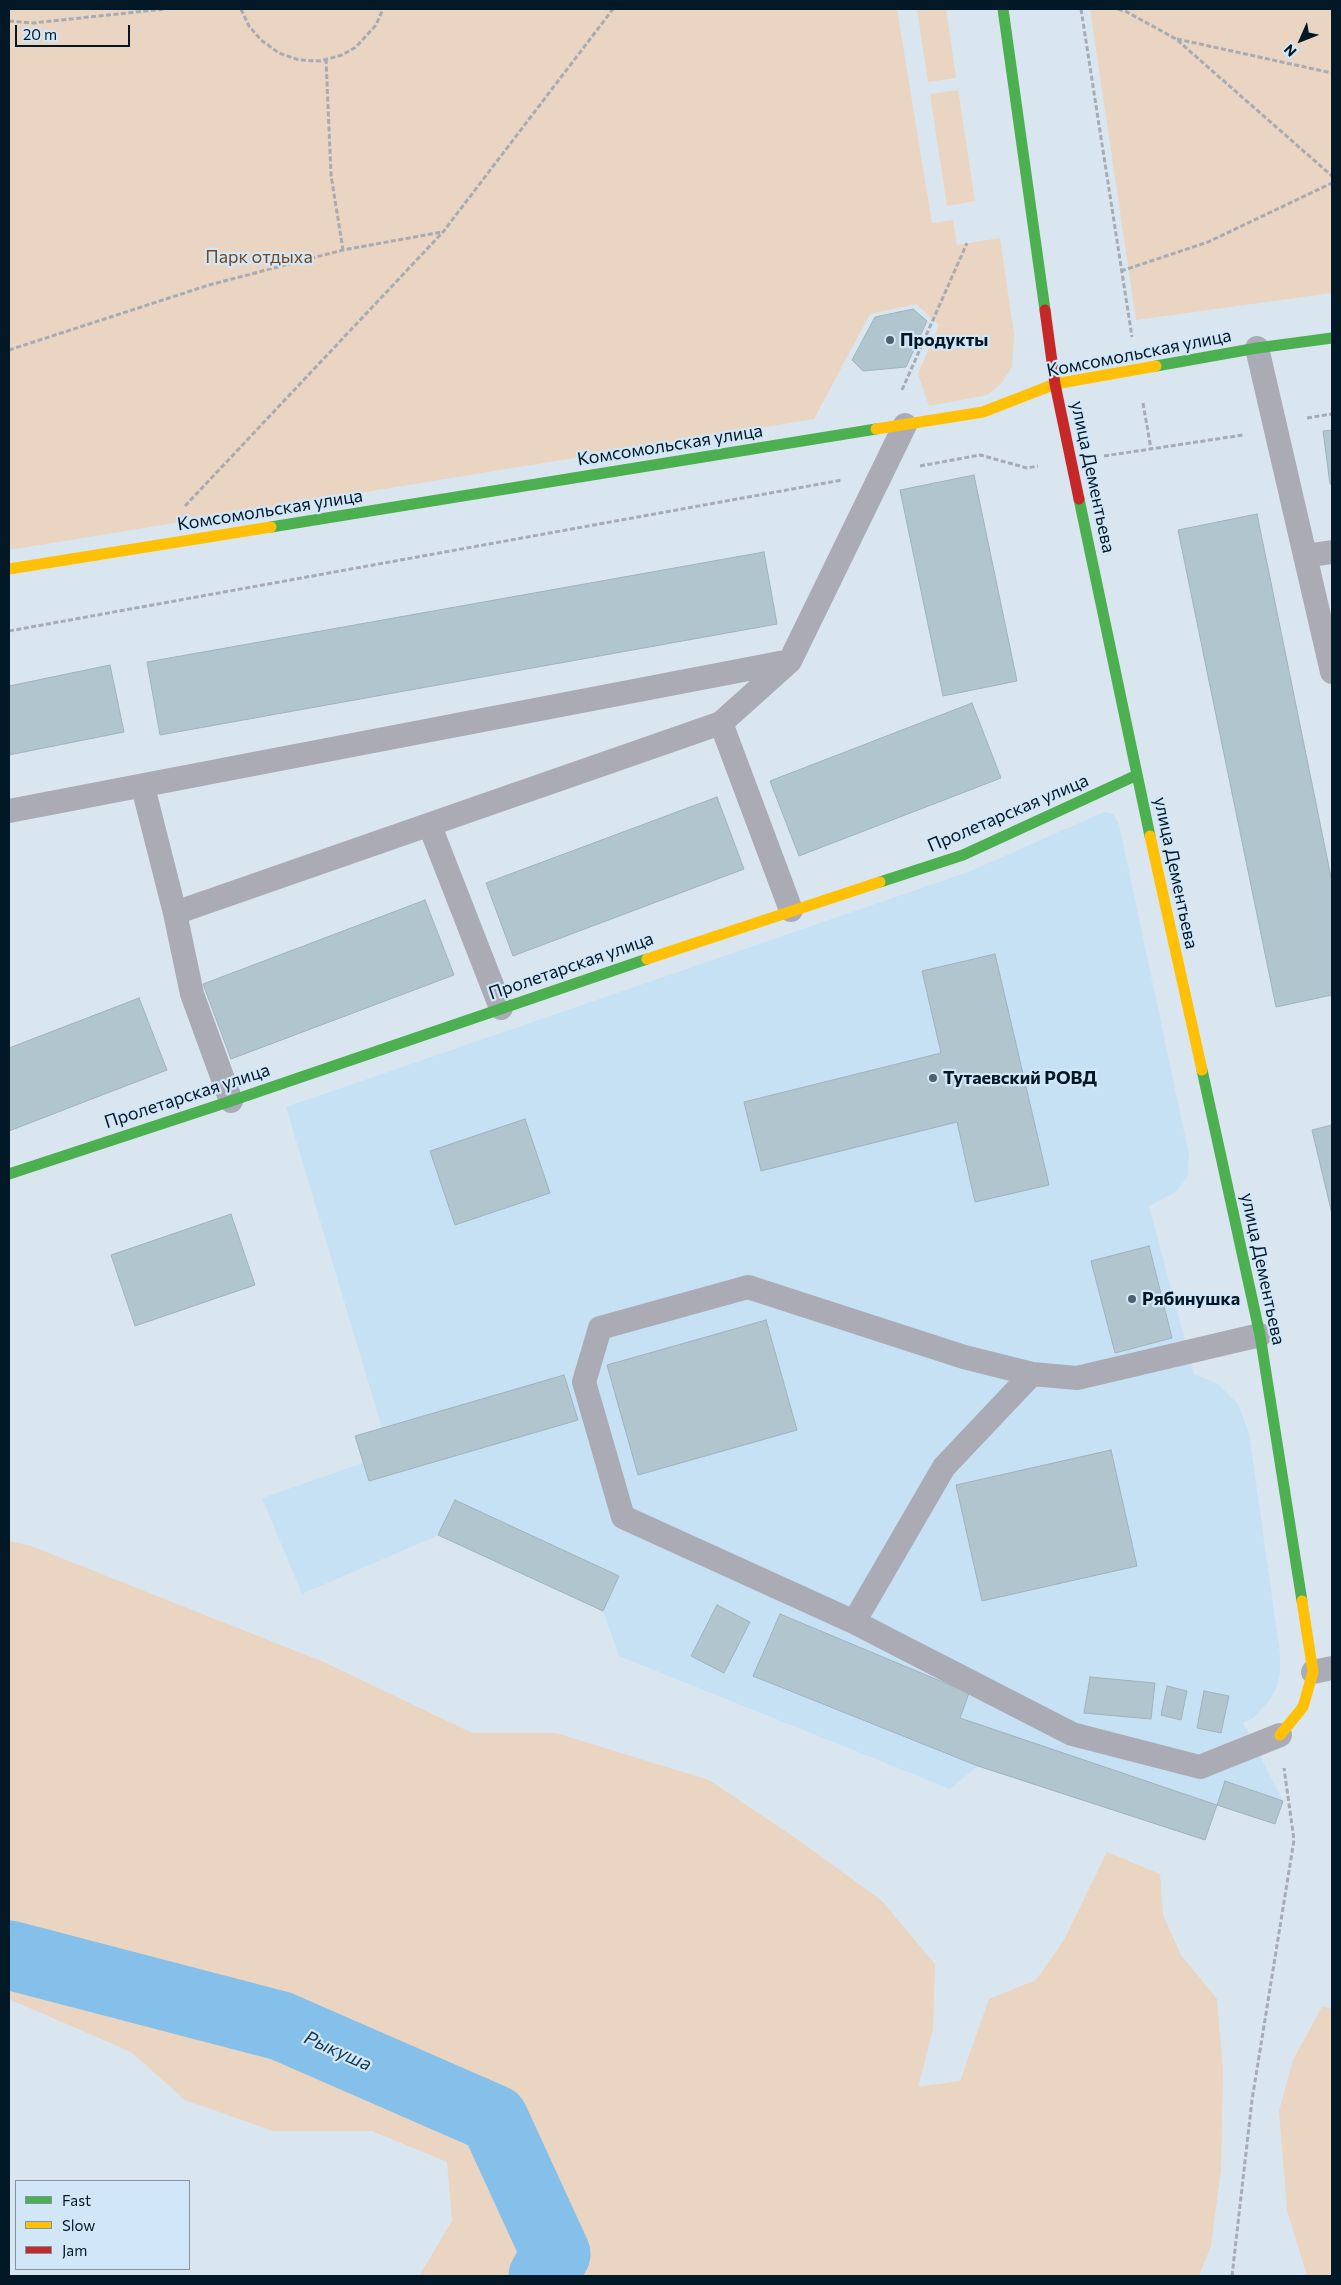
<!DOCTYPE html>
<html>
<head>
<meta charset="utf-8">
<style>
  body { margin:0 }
  #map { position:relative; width:1341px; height:2285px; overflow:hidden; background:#dae6ef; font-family:Commissioner,sans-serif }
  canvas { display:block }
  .frame { position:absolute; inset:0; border:10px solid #021826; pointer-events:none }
  .legend { position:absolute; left:15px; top:2180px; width:175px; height:90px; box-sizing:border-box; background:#d1e7f8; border:1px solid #7e94a4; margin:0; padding:6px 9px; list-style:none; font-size:15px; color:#021826 }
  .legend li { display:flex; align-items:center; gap:10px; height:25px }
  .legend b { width:25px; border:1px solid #7e94a4 }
  .north { position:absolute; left:1276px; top:15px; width:50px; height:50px; -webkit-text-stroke:4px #d1e7f8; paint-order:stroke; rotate:226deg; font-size:14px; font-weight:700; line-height:20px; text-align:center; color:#021826 }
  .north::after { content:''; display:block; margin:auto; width:18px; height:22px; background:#021826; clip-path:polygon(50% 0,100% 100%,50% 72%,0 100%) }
  .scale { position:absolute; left:15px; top:25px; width:115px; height:22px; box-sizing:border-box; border:2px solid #021826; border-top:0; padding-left:6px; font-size:15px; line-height:18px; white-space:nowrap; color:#021826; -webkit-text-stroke:4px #d1e7f8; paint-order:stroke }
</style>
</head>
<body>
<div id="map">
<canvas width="1341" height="2285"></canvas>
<div class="frame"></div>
<ul class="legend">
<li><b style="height:6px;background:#4caf50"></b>Fast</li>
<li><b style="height:6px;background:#ffc107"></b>Slow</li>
<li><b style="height:6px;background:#c62828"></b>Jam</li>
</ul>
<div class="north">N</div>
<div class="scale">20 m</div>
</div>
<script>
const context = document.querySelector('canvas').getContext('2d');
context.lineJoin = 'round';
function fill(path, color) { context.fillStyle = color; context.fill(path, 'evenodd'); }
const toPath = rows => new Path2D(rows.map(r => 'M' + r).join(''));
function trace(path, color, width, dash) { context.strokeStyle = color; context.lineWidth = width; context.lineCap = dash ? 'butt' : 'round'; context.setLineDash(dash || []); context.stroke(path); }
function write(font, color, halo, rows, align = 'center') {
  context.font = font + ' Commissioner,sans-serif'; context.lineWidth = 4.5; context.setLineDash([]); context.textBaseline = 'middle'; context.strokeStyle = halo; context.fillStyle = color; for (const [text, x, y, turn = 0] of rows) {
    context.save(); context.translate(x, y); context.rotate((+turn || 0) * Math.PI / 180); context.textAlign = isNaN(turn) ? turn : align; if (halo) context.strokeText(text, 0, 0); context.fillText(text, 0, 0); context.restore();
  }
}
fill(toPath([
  [1104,812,1113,814,1119,824,1189,1154,1187,1178,1176,1192,1149,1206,1194,1374,1218,1384,1238,1404,1249,1433,1280,1653,1280,1673,1277,1687,1270,1700,1253,1718,1243,1723,1283,1801,1275,1824,1217,1805,1205,1840,978,1766,950,1789,619,1656,603,1611,439,1535,302,1594,262,1498,363,1463,355,1436,382,1428,286,1107,968,872]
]), '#c7e1f4');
fill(toPath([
  [9,9,897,9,932,223,953,220,957,245,1000,238,1014,334,1012,367,1001,384,987,395,929,406,918,374,939,325,916,304,870,314,814,419,9,550],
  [917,9,946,9,956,78,928,82],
  [1090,9,1332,9,1332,293,1136,320],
  [958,90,975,201,947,206,930,94],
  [9,1541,31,1546,326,1663,472,1733,556,1733,709,1780,794,1837,881,1900,935,1964,933,2030,918,2087,960,2081,989,1999,1036,1980,1064,1940,1107,1852,1160,1874,1163,1915,1181,1955,1217,1999,1223,2069,1221,2169,1211,2246,1199,2276,419,2276,452,2221,447,2162,372,2131,273,2131,185,2100,131,2052,9,1999],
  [1322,2007,1332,2008,1332,2276,1307,2276,1287,2210,1279,2111,1293,2060]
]), '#ead4c2');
trace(toPath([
  [9,1955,281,2026,494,2119,556,2254,543,2276]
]), '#84c0e9', 69);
const building = toPath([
  [913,309,927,321,906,367,863,371,852,360,875,317,913,309],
  [1332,430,1332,484,1330,484,1323,431,1332,430],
  [974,475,1017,681,943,696,900,490,974,475],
  [1257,514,1332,882,1332,995,1276,1007,1178,530,1257,514],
  [764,552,777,624,160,735,147,662,764,552],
  [110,665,124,732,9,755,9,686,110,665],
  [972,703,1001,778,799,856,770,781,972,703],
  [717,797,744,869,513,956,486,883,717,797],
  [425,900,454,975,231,1059,203,984,425,900],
  [995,954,1049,1185,975,1202,957,1122,761,1171,744,1102,941,1053,922,971,995,954],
  [139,998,167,1070,9,1131,9,1048,139,998],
  [525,1119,550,1193,455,1225,430,1151,525,1119],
  [1332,1125,1332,1214,1312,1130,1332,1125],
  [231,1214,255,1285,135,1326,111,1255,231,1214],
  [1149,1246,1172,1338,1115,1353,1091,1261,1149,1246],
  [766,1320,797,1430,638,1475,607,1365,766,1320],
  [564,1375,578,1420,369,1481,355,1436,564,1375],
  [1111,1450,1137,1566,982,1601,956,1485,1111,1450],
  [455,1500,619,1576,603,1611,438,1535,455,1500],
  [717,1605,750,1622,724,1673,691,1656,717,1605],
  [780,1614,969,1693,960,1718,1217,1805,1205,1840,978,1766,753,1676,780,1614],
  [1090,1677,1155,1683,1151,1719,1084,1713,1090,1677],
  [1167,1686,1187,1691,1181,1720,1161,1715,1167,1686],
  [1204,1691,1229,1696,1221,1733,1197,1728,1204,1691],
  [1225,1781,1283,1801,1275,1824,1217,1805,1225,1781]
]);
fill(building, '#b1c5ce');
trace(building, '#9fb3bc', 1);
trace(toPath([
  [241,9,249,26,261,40,279,53,299,60,320,61,342,55,356,47,376,25,383,9],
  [1081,9,1132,337],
  [1118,9,1127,12,1176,39,1332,176],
  [9,21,33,23,165,9],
  [1177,39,1332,73],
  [326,59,331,175,343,250],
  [1121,271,1208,242,1332,183],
  [9,350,209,285,343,250,442,232],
  [902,390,967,243],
  [1143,403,1151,449],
  [1307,418,1332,414],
  [1104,456,1243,435],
  [920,466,980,455,1027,468,1038,466],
  [185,506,443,232,613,9],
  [9,631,842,480],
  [1232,2276,1252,2100,1294,1840,1284,1768]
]), '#a7abb3', 3, [5, 2.5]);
trace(toPath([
  [1257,348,1332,672],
  [1305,556,1332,552],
  [721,723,791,910],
  [143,787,175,913,192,994,231,1101],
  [9,811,790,661],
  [430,826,501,1008],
  [175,913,721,723,790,661,905,425],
  [1260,1335,1077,1378,1032,1374,964,1357,748,1287,600,1328,584,1382,623,1517,854,1622,1072,1734,1200,1767,1280,1735],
  [854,1622,944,1467,1032,1374],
  [1313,1672,1332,1668]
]), '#aaabb4', 24);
trace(toPath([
  [1003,9,1045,310],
  [1156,366,1257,348,1332,338],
  [1079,499,1150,836],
  [271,527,876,429],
  [880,882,963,855,1137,775],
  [1202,1070,1260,1335,1302,1601],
  [9,1174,231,1101,647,959]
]), '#4caf50', 11);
trace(toPath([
  [876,429,983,412,1055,384,1156,366],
  [9,569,271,527],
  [1150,836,1202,1070],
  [647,959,880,882],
  [1280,1735,1303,1707,1313,1672,1302,1601]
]), '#ffc107', 11);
trace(toPath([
  [1045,310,1055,384,1079,499]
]), '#c62828', 11);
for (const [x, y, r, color] of [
  [890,340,5,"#4e606c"],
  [933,1078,5,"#4e606c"],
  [1132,1299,5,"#4e606c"]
]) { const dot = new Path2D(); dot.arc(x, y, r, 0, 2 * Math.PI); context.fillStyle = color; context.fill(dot); trace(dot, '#d1e7f8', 2); }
write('18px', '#76481c', '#d1e7f8', [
  ["Парк отдыха",259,257]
]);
write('bold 18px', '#021826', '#d1e7f8', [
  ["Продукты",900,340],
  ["Тутаевский РОВД",943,1078],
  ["Рябинушка",1142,1299]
], 'left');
write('18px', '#021826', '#d1e7f8', [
  ["Комсомольская улица",1139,353,-11],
  ["Комсомольская улица",670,445,-9],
  ["улица Дементьева",1093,477,78],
  ["Комсомольская улица",270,510,-9],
  ["Пролетарская улица",1008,813,-23],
  ["улица Дементьева",1176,873,78],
  ["Пролетарская улица",571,966,-19],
  ["Пролетарская улица",187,1096,-18],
  ["улица Дементьева",1263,1269,78]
]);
write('italic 19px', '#14374e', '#d1e7f8', [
  ["Рыкуша",338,2051,24]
]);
</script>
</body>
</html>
